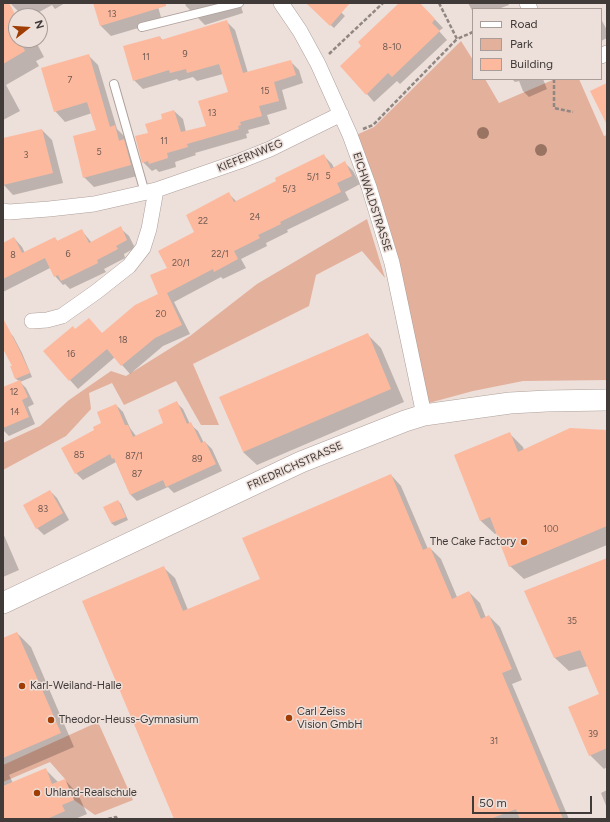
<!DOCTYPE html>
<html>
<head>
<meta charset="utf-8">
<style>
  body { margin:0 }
  #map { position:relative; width:610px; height:822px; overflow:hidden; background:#eddfd9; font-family:Figtree,sans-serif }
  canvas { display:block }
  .frame { position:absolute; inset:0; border:4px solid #403a38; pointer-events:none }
  .legend { position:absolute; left:472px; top:8px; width:130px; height:72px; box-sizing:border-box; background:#eddfd9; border:1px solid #a89d99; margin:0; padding:5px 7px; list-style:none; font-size:12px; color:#403a38 }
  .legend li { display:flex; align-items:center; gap:8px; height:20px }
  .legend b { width:20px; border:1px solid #a89d99 }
  .north { position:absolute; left:8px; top:8px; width:40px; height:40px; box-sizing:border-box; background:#eddfd9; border:1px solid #a89d99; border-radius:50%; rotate:73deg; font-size:11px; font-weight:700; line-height:16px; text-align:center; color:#403a38 }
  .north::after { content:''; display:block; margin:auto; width:14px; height:18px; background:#a03d04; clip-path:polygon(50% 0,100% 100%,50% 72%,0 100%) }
  .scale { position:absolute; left:472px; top:796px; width:120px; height:18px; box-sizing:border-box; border:2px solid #403a38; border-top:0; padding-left:5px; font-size:12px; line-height:14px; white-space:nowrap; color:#403a38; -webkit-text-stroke:3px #eddfd9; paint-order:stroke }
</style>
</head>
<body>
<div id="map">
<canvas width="610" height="822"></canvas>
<div class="frame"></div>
<ul class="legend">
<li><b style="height:5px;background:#fff"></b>Road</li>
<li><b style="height:11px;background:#e3b09c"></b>Park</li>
<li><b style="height:11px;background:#fdb99e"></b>Building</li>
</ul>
<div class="north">N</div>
<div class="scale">50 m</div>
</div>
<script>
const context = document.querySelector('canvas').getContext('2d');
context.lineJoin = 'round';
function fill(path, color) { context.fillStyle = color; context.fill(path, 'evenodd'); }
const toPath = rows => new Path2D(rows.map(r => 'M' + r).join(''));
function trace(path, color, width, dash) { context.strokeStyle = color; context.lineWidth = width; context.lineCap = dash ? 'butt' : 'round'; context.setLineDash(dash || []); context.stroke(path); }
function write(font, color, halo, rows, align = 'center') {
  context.font = font + ' Figtree,sans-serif'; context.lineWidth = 3; context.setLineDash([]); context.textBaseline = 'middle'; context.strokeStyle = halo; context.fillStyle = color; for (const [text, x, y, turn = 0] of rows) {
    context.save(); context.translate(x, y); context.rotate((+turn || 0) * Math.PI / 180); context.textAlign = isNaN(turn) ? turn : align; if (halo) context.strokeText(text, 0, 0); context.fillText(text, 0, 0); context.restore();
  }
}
fill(toPath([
  [461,41,473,60,473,79,485,79,499,103,555,79,579,79,604,136,607,135,607,380,523,381,473,391,425,404,354,136,374,127],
  [367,219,385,278,362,251,316,275,309,306,193,364,219,425,201,425,176,381,124,405,112,383,89,393,91,409,66,436,3,470,3,443,40,426,69,400,111,371,126,376,190,336,257,284],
  [98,722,133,800,95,815,74,800,65,779,50,762,3,782,3,765]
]), '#e3b09c');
fill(toPath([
  [10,3,65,3,55,9,52,5,32,16,23,16],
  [99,3,157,3,162,21,111,36,101,26],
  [185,3,240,3,243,13,205,25,186,6],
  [307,3,331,3,345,16,334,28],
  [400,3,413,3,427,11,443,28,439,31,447,40,400,84,397,81,374,102,367,94,362,46],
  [468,3,508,3,509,5,498,9,473,9,473,12],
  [3,9,16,16,16,40,35,40,44,57,36,61,39,66,6,85,20,111,3,120],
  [601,19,607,30,607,38,601,41],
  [227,22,235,30,248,73,290,61,299,70,303,83,282,90,287,109,267,115,270,124,248,130,249,133,246,134,247,138,195,153,196,155,175,162,176,167,159,172,156,169,152,171,143,162,149,133,174,111,183,119,186,132,207,127,229,93,223,74,197,81,193,77,179,81,177,79,143,89,134,80,160,37,163,41],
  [88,55,98,65,117,129,125,137,126,143,134,151,141,175,94,187,84,177,97,131,92,113,65,122,55,111],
  [512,79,543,79,547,89,529,97,523,91,519,81,515,82],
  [42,130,52,140,63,183,13,195,3,184,3,139],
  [324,156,332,164,334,168,345,163,353,171,360,184,345,192,349,200,287,230,288,232,266,243,267,246,241,259,246,268,223,279,221,277,174,302,190,334,163,346,130,374,115,357,78,389,70,380,76,330,102,334,159,295,168,268,196,232,228,193,237,202,278,181],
  [120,228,129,236,135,248,124,254,125,258,104,269,106,272,70,289,65,284,63,285,55,276,50,268,3,292,3,244,14,238,22,247,25,253,55,238,58,242,82,231,92,243],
  [10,333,13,336,22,353,32,377,20,382,26,388,34,404,28,407,35,424,9,436,3,430,3,388,19,381,16,379,11,367,13,366,3,347,3,337],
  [367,334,381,348,404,402,257,465,243,452],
  [176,402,183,409,190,424,198,431,204,443,205,442,212,449,222,471,174,493,168,487,137,501,130,494,116,462,83,480,76,473,96,430,102,424,116,405,123,412,130,428,136,436,165,423],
  [607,431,607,545,524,579,510,566,497,533,495,534,481,521,455,455,509,433,523,447,524,450],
  [391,475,401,486,428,549,430,548,441,559,457,597,469,592,480,603,486,618,489,616,500,627,522,680,512,684,569,819,175,819,164,568,175,578,188,610,261,579],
  [50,491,57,498,69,520,44,535,37,528],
  [118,501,121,504,128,520,115,526,111,523],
  [3,533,19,570,3,577],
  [607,559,607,767,604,769,590,755,600,695,588,666,569,671,555,658,525,591],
  [17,633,31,647,74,747,9,775,13,783,46,770,59,783,65,780,78,794,87,814,75,819,3,819,3,639],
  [607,790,607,808,601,793]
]), '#0003');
fill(toPath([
  [3,3,9,3,16,16,16,40,29,40,30,42,23,47,25,51,3,64],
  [93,3,166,3,166,6,100,26],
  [306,3,350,3,330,26],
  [399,3,420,3,435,19,432,23,440,31,392,77,388,73,366,95,340,66,361,46,358,42],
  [227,20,243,73,291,60,296,75,274,82,279,101,259,106,262,116,240,122,241,125,238,126,239,129,187,144,188,147,167,153,168,158,149,164,148,161,142,163,135,136,148,133,145,124,162,119,161,114,174,110,181,132,206,126,198,101,228,92,219,64,187,73,186,69,170,73,169,70,133,81,123,46,160,36,161,40],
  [89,54,110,127,115,125,119,141,124,139,131,165,83,178,73,136,96,130,87,102,54,112,41,68],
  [607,83,607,125,590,91],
  [42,129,53,173,3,185,3,138],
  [324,154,331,169,345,161,352,176,337,183,341,192,280,222,281,224,258,235,260,238,234,251,238,259,214,272,213,269,167,293,182,325,155,338,121,366,107,349,69,381,43,351,73,326,75,329,89,318,102,333,135,305,158,294,150,275,167,268,158,251,194,232,186,215,229,192,234,202,276,181,275,178],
  [121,226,127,240,116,246,118,249,97,260,98,263,61,281,58,275,54,277,45,258,3,279,3,243,14,237,22,253,55,237,57,241,82,229,89,243],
  [3,318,19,349,30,373,15,379,10,366,12,366,3,349],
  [368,333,391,389,243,452,219,397],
  [20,380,28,397,22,400,29,417,3,428,3,387],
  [177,401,187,424,191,422,201,443,205,441,216,464,166,487,163,480,130,495,114,458,112,459,110,454,75,474,61,448,94,430,93,427,101,423,97,412,116,404,125,425,128,425,133,437,163,423,158,410],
  [570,428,607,430,607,526,509,567,490,517,480,521,454,455,510,432,518,452],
  [391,474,423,550,430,547,452,599,469,591,481,619,489,615,512,669,502,673,563,819,520,819,516,809,490,819,174,819,82,601,164,566,183,611,260,579,242,538],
  [50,490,63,513,36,529,23,505],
  [118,500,126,517,111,523,103,507],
  [607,558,607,748,589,756,568,707,599,694,580,650,554,658,524,591],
  [17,632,61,733,3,758,3,638],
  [46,768,52,784,65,779,74,800,62,805,65,811,47,819,3,819,3,786]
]), '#fdb99e');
const service = toPath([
  [142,27,239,3],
  [114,84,145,193]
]);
const minor = toPath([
  [281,3,300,31,318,64,350,135,369,187,392,263,424,415],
  [527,3,530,9],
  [601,56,607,53],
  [3,211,9,212,49,209,94,204,156,190],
  [32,321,47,320,62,316,96,292,129,266,143,248,149,229,156,190,240,161,270,149,341,114]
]);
const secondary = toPath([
  [3,603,301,462,405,421,424,415,510,403,547,401,607,400]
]);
trace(service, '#aea09b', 10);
trace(minor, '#aea09b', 16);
trace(secondary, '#aea09b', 22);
trace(toPath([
  [439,3,457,39,473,32],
  [329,54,383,3],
  [554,79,554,108,573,112],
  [363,129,373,125,457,39],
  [108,819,116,817,117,819]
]), '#908682', 2.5, [4, 2]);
trace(service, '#fff', 8);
trace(minor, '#fff', 15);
trace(secondary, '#fff', 21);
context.fillStyle = '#9a7462';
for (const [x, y] of [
  [483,133],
  [541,150]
]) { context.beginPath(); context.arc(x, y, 6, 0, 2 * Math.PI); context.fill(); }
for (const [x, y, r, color] of [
  [524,542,4,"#a03d04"],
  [22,686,4,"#a03d04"],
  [289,718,4,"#a03d04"],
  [51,720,4,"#a03d04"],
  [37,793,4,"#a03d04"]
]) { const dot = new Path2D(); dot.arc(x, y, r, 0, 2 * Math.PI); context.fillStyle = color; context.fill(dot); trace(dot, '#eddfd9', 1.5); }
write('9px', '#6f5a52', null, [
  ["13",112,14],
  ["8-10",392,47],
  ["9",185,54],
  ["11",146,57],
  ["7",70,80],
  ["15",265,91],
  ["13",212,113],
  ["11",164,141],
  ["5",99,152],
  ["3",26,155],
  ["5",328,176],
  ["5/1",313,177],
  ["5/3",289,189],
  ["24",255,217],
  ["22",203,221],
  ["6",68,254],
  ["22/1",220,254],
  ["8",13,255],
  ["20/1",181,263],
  ["20",161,314],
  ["18",123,340],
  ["16",71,354],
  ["12",14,392],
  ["14",15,412],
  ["85",79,455],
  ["87/1",134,456],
  ["89",197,459],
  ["87",137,474],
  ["83",43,509],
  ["100",551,529],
  ["35",572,621],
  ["39",593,734],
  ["31",494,741]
]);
write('11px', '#403a38', '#eddfd9', [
  ["KIEFERNWEG",250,156,-22],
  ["EICHWALDSTRASSE",372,202,72],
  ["FRIEDRICHSTRASSE",295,466,-24]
]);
write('11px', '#403a38', '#eddfd9', [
  ["The Cake Factory",516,542,"right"],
  ["Karl-Weiland-Halle",30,686],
  ["Carl Zeiss",297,712],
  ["Vision GmbH",297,725],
  ["Theodor-Heuss-Gymnasium",59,720],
  ["Uhland-Realschule",45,793]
], 'left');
</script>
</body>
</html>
